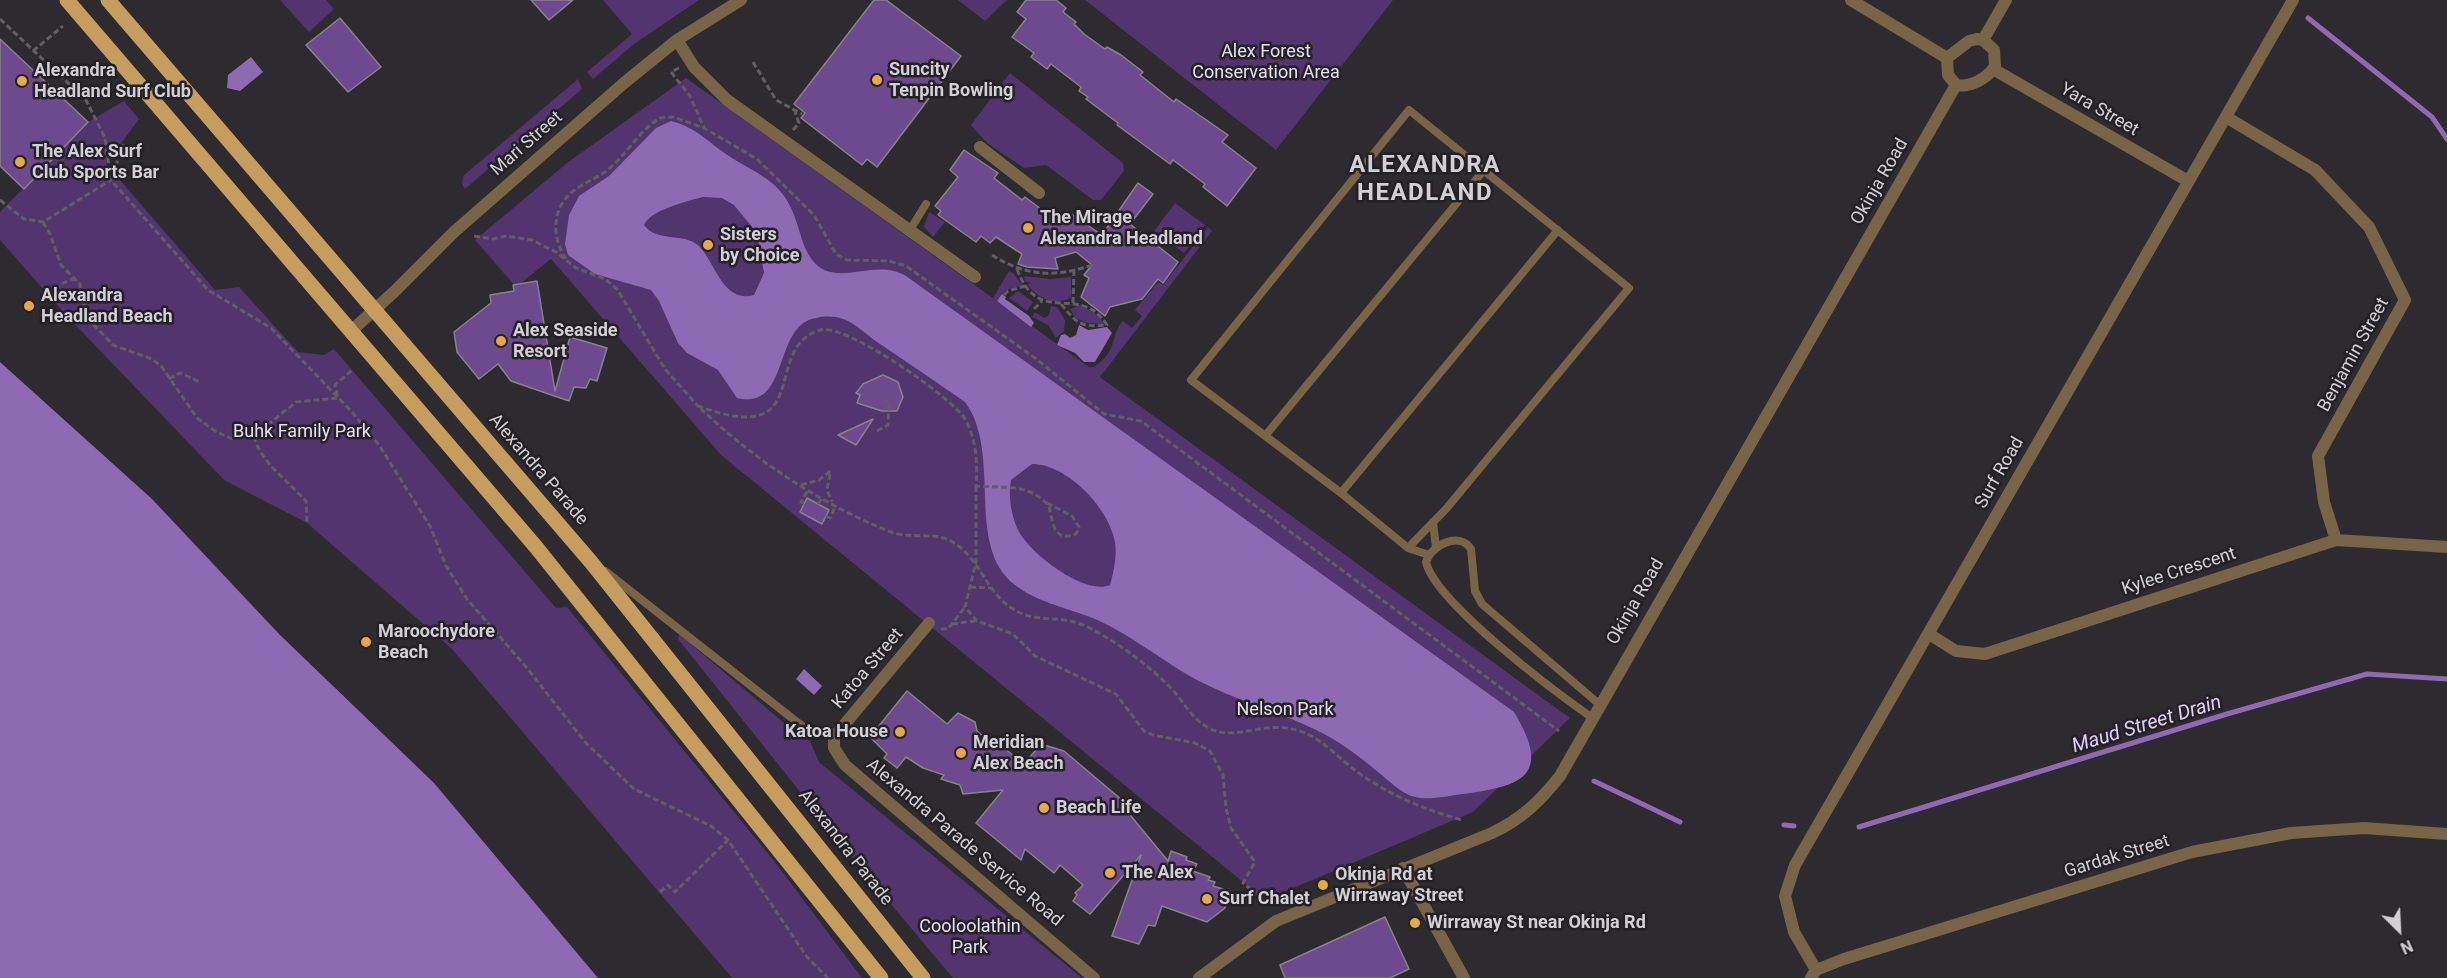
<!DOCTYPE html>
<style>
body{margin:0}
#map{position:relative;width:2447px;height:978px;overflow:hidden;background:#2d2a30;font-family:Roboto,sans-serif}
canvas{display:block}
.north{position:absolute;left:2369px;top:900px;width:60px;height:60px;-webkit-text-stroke:4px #232026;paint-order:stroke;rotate:156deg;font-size:16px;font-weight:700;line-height:24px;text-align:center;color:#d2d0d4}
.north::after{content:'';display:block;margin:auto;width:21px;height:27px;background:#d2d0d4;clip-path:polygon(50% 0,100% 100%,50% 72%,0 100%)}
</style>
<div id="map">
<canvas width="2447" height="978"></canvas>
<div class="north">N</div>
</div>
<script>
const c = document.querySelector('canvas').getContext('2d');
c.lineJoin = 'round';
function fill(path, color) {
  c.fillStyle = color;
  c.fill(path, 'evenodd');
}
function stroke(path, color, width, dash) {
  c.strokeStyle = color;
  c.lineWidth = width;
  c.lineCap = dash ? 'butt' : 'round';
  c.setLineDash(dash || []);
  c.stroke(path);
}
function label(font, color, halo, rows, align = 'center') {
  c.font = font + ' Roboto,sans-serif';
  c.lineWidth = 5;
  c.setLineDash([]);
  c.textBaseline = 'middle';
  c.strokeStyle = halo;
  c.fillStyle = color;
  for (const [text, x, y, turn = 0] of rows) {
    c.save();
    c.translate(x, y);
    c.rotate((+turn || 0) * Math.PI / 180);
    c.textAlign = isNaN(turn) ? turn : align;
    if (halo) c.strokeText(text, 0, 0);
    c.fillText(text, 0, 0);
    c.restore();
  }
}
const green = new Path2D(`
 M280 0H326L334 9 309 32Z
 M603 0H699L634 44 593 79 587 72 632 34Z
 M958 0H1007L985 21Z
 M1085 0H1393L1276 150Z
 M1010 73 1123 163 1124 171 1101 200H1093L1046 165 1024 168 987 143 971 125Z
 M686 78 1089 367H1094C1120 349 1109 336 1123 321L1132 328 1142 316 1135 310 1158 282 1163 285 1208 227 1212 231 1100 377 1570 718 1473 812 1265 900 721 455 551 259 516 287 475 240 567 163Z
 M578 79 582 89 465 189 462 184 463 176Z
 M124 101 139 119 106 164 215 290 239 287 298 352 324 355 334 349 556 608 567 607 594 640 778 866 862 978H732L452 649 307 523 224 480 66 315 0 240V212L88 122Z
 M1175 203 1205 225 1184 253 1154 231Z
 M929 212 945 222 933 237 924 227Z
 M1009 271 1013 273 1022 285 1006 290 997 301 993 298Z
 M1024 276 1050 279 1071 277V297C1057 307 1036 298 1027 284L1031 283 1025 281Z
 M1018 291 1033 302 1027 311 1009 298Z
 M1080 305 1098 315 1104 324 1088 323 1075 318 1070 309Z
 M1051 306 1057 307 1065 320 1064 331 1056 338 1048 325 1032 317 1035 312 1044 318 1049 315Z
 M679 634 796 733 810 741 819 762 1082 978H953L869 878 678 639Z`);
const water = new Path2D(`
 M251 57 263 72 240 91 227 88 228 75Z
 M671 121C696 127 709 143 729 156 753 172 778 179 791 208 800 226 802 253 818 266 842 285 877 258 906 276L1514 712C1552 775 1524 786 1463 794 1446 796 1424 802 1409 795 1396 789 1384 776 1373 768 1354 752 1334 738 1312 728 1274 710 1232 699 1195 679 1161 660 1126 631 1090 617 1064 607 1037 602 1015 585 964 546 1003 453 965 402 936 382 907 362 877 342 867 335 855 323 843 319 835 316 824 316 816 318 772 325 791 411 737 398L718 370 687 353 678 343 659 301 651 290 595 274 568 255 565 244 569 215 579 196 609 176 656 128ZM703 197 722 198 734 205 757 233 764 273 754 295C723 304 715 262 699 246 684 232 657 243 644 225 650 210 688 201 703 197ZM1032 464C1066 464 1107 506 1114 538 1118 551 1114 571 1110 585 1085 596 1029 553 1018 530 1011 515 1008 496 1011 480Z
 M1002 294 1006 297 1005 299 1029 316 1034 323 1031 327 997 301Z
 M1079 325 1088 330 1107 327 1112 333 1095 362H1084L1075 353 1057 345 1061 335 1065 334 1070 338 1076 335Z
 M0 362 152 499 280 635 434 783 598 978H0Z
 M804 669 822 686 814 695 796 679Z`);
const stream = new Path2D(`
 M2308 18 2432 117 2447 139
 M1594 781 1680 822
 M1784 825 1794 826
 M1859 827 2227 714 2367 674 2447 679`);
const building = new Path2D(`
 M531 0H573L549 20Z
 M874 0H886L961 56 877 167 867 159 862 165 801 118 805 113 794 104Z
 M1026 0H1056L1066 8 1063 12 1076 22 1074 24 1084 34 1105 49 1107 47 1121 55 1143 72 1140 75 1174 102 1176 99 1228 135 1222 142 1256 168 1227 206 1203 187 1205 184 1173 160 1170 164 1117 125 1118 123 1086 99 1088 97 1079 91 1081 87 1051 64 1047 69 1031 57 1034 53 1012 37 1026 19 1017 12Z
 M340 18 381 67 348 92 306 45Z
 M0 39 88 122 24 189 0 166Z
 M964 150 998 173 994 178 1022 200 1025 197 1049 215 1062 217 1067 211 1102 235 1138 183 1153 194 1130 224 1178 262 1163 283 1158 279 1142 299 1110 307 1105 316 1081 297 1089 278 1084 275 1092 265 1076 252 1055 258 1058 269 1027 267 1018 264 1022 254 996 237 990 243 981 236 976 242 938 215 941 211 935 206 958 177 950 170Z
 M537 281 555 391 570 337 607 348 597 381 590 379 586 388 574 387 569 401 511 381 498 364 479 379 457 352 454 332 491 303 490 295 514 291 513 285Z
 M883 375 898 382 903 397 897 411H882L857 403 860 395 856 393 863 384Z
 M873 419 856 445 838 435Z
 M807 498 829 510 822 524 800 512Z
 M907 691 947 724 958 713 975 722 977 731 988 740 999 738 1004 748 1024 764 1041 744 1064 751 1129 806 1126 810 1168 861 1171 851 1187 857 1186 860 1197 864 1193 871 1210 877 1208 880 1215 882 1213 886 1230 891 1225 908 1207 922 1162 906 1155 926 1148 925 1139 944 1112 936 1141 855 1090 914 1073 901 1077 895 1075 893 1083 885 1060 865 1054 873 1025 849 1021 860 976 823 1003 790 963 794 960 785 941 779 944 775 923 768 906 757 897 768 884 758 887 754 870 737Z
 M1385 917 1409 969 1390 978H1285L1280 965Z`);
const path = new Path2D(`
 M0 19 86 100 105 138 111 180 208 290 271 328 352 412 379 445 430 526 446 566 467 599 527 668 585 742 634 789 711 826 728 840 807 957 828 978
 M33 51 63 26
 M753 62 776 100 802 114
 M679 68 671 72 690 96 704 128
 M793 130 799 123 795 112
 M0 200 24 219 43 222 111 180 124 142
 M43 222 50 234 61 265 80 284 82 299 91 322 113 345 152 359 162 367 197 418 215 431 232 439 254 436 296 402 338 398 335 385 352 370
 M474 236 493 239 506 236 532 240 556 252 576 268 605 279 617 289 665 369 698 406
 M992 255C1025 276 1055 278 1092 265
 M566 259C552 238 551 210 572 192 584 182 599 178 611 167 628 152 640 130 660 118L673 117 704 128 757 159 814 215 836 254 847 260 889 261 906 266 1035 358 1104 414 1141 421 1559 731
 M1017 269C1039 329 1079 281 1107 325 1079 328 1076 322 1061 304
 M1004 295 1008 291 1025 286
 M50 297 61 284 75 278
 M1073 303 1074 270
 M1034 309 1042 301
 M169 379 180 373 200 382
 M877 431 888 425 889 407 885 399
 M254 436C260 462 289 482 306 501L307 523
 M830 474 827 490 832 502
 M801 485 819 480 832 470
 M976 486V562L965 607 977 621 1013 634 1035 656 1116 694 1144 731 1153 735 1195 743 1210 751 1223 775 1226 808 1231 828 1255 862 1243 883 1267 903
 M804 503 801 502 808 490
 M1047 503 1072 516 1079 527 1076 534C1053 543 1053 522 1049 506 1030 483 1003 488 976 486 978 465 976 437 965 419 952 397 844 322 820 330 759 349 818 450 698 406 753 459 820 504 891 532 909 539 931 532 949 540 980 556 985 592 1013 609 1031 621 1050 617 1070 621 1086 624 1100 634 1114 642 1134 655 1154 671 1171 688 1186 704 1193 723 1216 731 1242 739 1270 718 1305 733 1324 741 1340 759 1356 771 1389 795 1423 809 1462 820
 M818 504 822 498
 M826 516 830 518 836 505
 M970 587 991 588
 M952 624 975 621
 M941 629H948L965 607
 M660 892 668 885 675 892 728 840`);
const service = new Path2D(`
 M1409 110 1629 288 1446 509 1408 548 1341 493 1191 380Z
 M910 230 926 204
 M1265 436 1484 170
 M1341 493 1558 230
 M1433 522 1436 548
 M1408 548 1429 555
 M605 571 802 726 834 737
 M1591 717C1554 691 1435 602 1426 562 1431 545 1460 531 1471 549L1475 591 1482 604 1599 704`);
const minor = new Path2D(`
 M1851 0 1947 58
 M677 40 694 67 727 100 975 277
 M1993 69 2188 181
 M2226 117 2315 170 2369 227 2405 300 2318 456 2324 502 2336 540
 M980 147 1039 193
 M350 332 395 291 454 232 624 83 677 40 741 0
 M929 623 834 737V748L845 765 1094 978
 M1929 634 1956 651 1985 654 2336 540 2447 547
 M1816 970 1794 932 1785 896 1795 865 2293 0
 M1811 978 1816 970 1844 959 2192 852 2291 833 2364 828 2447 834`);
const tertiary = new Path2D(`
 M1977 39 1983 40 1994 50 1995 66C1988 78 1970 88 1956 85L1948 75 1947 58 1969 41Z
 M1983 40 2006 0
 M1403 868 1464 978
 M1199 978 1276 921 1492 833C1522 819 1540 801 1560 776L1956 85`);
const primary = new Path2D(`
 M67 0 536 547 881 978
 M108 0 591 562 923 978`);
const markers = [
 [877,80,6,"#e9ab38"],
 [22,81,6,"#e9ab38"],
 [20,162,6,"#e9ab38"],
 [1028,228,6,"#e9ab38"],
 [708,245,6,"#e9ab38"],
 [29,306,6,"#e9ab38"],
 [501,341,6,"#e9ab38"],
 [366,642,6,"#e9ab38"],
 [900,732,6,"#e9ab38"],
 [961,753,6,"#e9ab38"],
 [1044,808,6,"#e9ab38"],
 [1110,873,6,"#e9ab38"],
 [1323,885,6,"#e9ab38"],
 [1207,899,6,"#e9ab38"],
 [1415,923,6,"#e9ab38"]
];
const parkNames = [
 ["Alex Forest",1266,52],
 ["Conservation Area",1266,73],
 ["Buhk Family Park",302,432],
 ["Nelson Park",1285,710],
 ["Cooloolathin",970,927],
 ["Park",970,948]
];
const poiNames = [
 ["Suncity",889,70],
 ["Tenpin Bowling",889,91],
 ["Alexandra",34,71],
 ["Headland Surf Club",34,92],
 ["The Alex Surf",32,152],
 ["Club Sports Bar",32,173],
 ["The Mirage",1040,218],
 ["Alexandra Headland",1040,239],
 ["Sisters",720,235],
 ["by Choice",720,256],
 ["Alexandra",41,296],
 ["Headland Beach",41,317],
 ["Alex Seaside",513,331],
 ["Resort",513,352],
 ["Maroochydore",378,632],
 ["Beach",378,653],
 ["Katoa House",888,732,"right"],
 ["Meridian",973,743],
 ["Alex Beach",973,764],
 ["Beach Life",1056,808],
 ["The Alex",1122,873],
 ["Okinja Rd at",1335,875],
 ["Wirraway Street",1335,896],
 ["Surf Chalet",1219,899],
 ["Wirraway St near Okinja Rd",1427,923]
];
const streetNames = [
 ["Yara Street",2099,110,30],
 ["Mari Street",527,144,-41],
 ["Okinja Road",1880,182,-60],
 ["Benjamin Street",2354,355,-61],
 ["Alexandra Parade",538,470,49],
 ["Surf Road",2000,473,-60],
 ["Kylee Crescent",2179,572,-18],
 ["Okinja Road",1636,602,-60],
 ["Katoa Street",868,669,-50],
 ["Alexandra Parade Service Road",964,843,40],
 ["Alexandra Parade",845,848,52],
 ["Gardak Street",2117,857,-17]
];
const waterNames = [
 ["Maud Street Drain",2147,725,-17]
];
const districtNames = [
 ["ALEXANDRA",1425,166],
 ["HEADLAND",1425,194]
];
fill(green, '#52346f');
fill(water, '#8e6ab2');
stroke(stream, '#8e6ab2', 5);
fill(building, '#6d4a8e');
stroke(building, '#86838b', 1.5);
stroke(path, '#615e64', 3, [6, 3]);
stroke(service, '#786547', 8);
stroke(minor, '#786547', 12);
stroke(tertiary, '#786547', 12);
stroke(primary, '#c69d5d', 15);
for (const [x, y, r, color] of markers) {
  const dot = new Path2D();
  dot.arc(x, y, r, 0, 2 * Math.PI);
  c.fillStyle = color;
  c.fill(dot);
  stroke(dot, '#232026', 2);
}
label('18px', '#e9e0f4', '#232026', parkNames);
label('bold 18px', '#d2d0d4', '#232026', poiNames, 'left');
label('18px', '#d2d0d4', '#232026', streetNames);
label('italic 20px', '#e0cef5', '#232026', waterNames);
c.letterSpacing = '1.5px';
label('bold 24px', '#d2d0d4', '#232026', districtNames);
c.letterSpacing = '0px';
</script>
